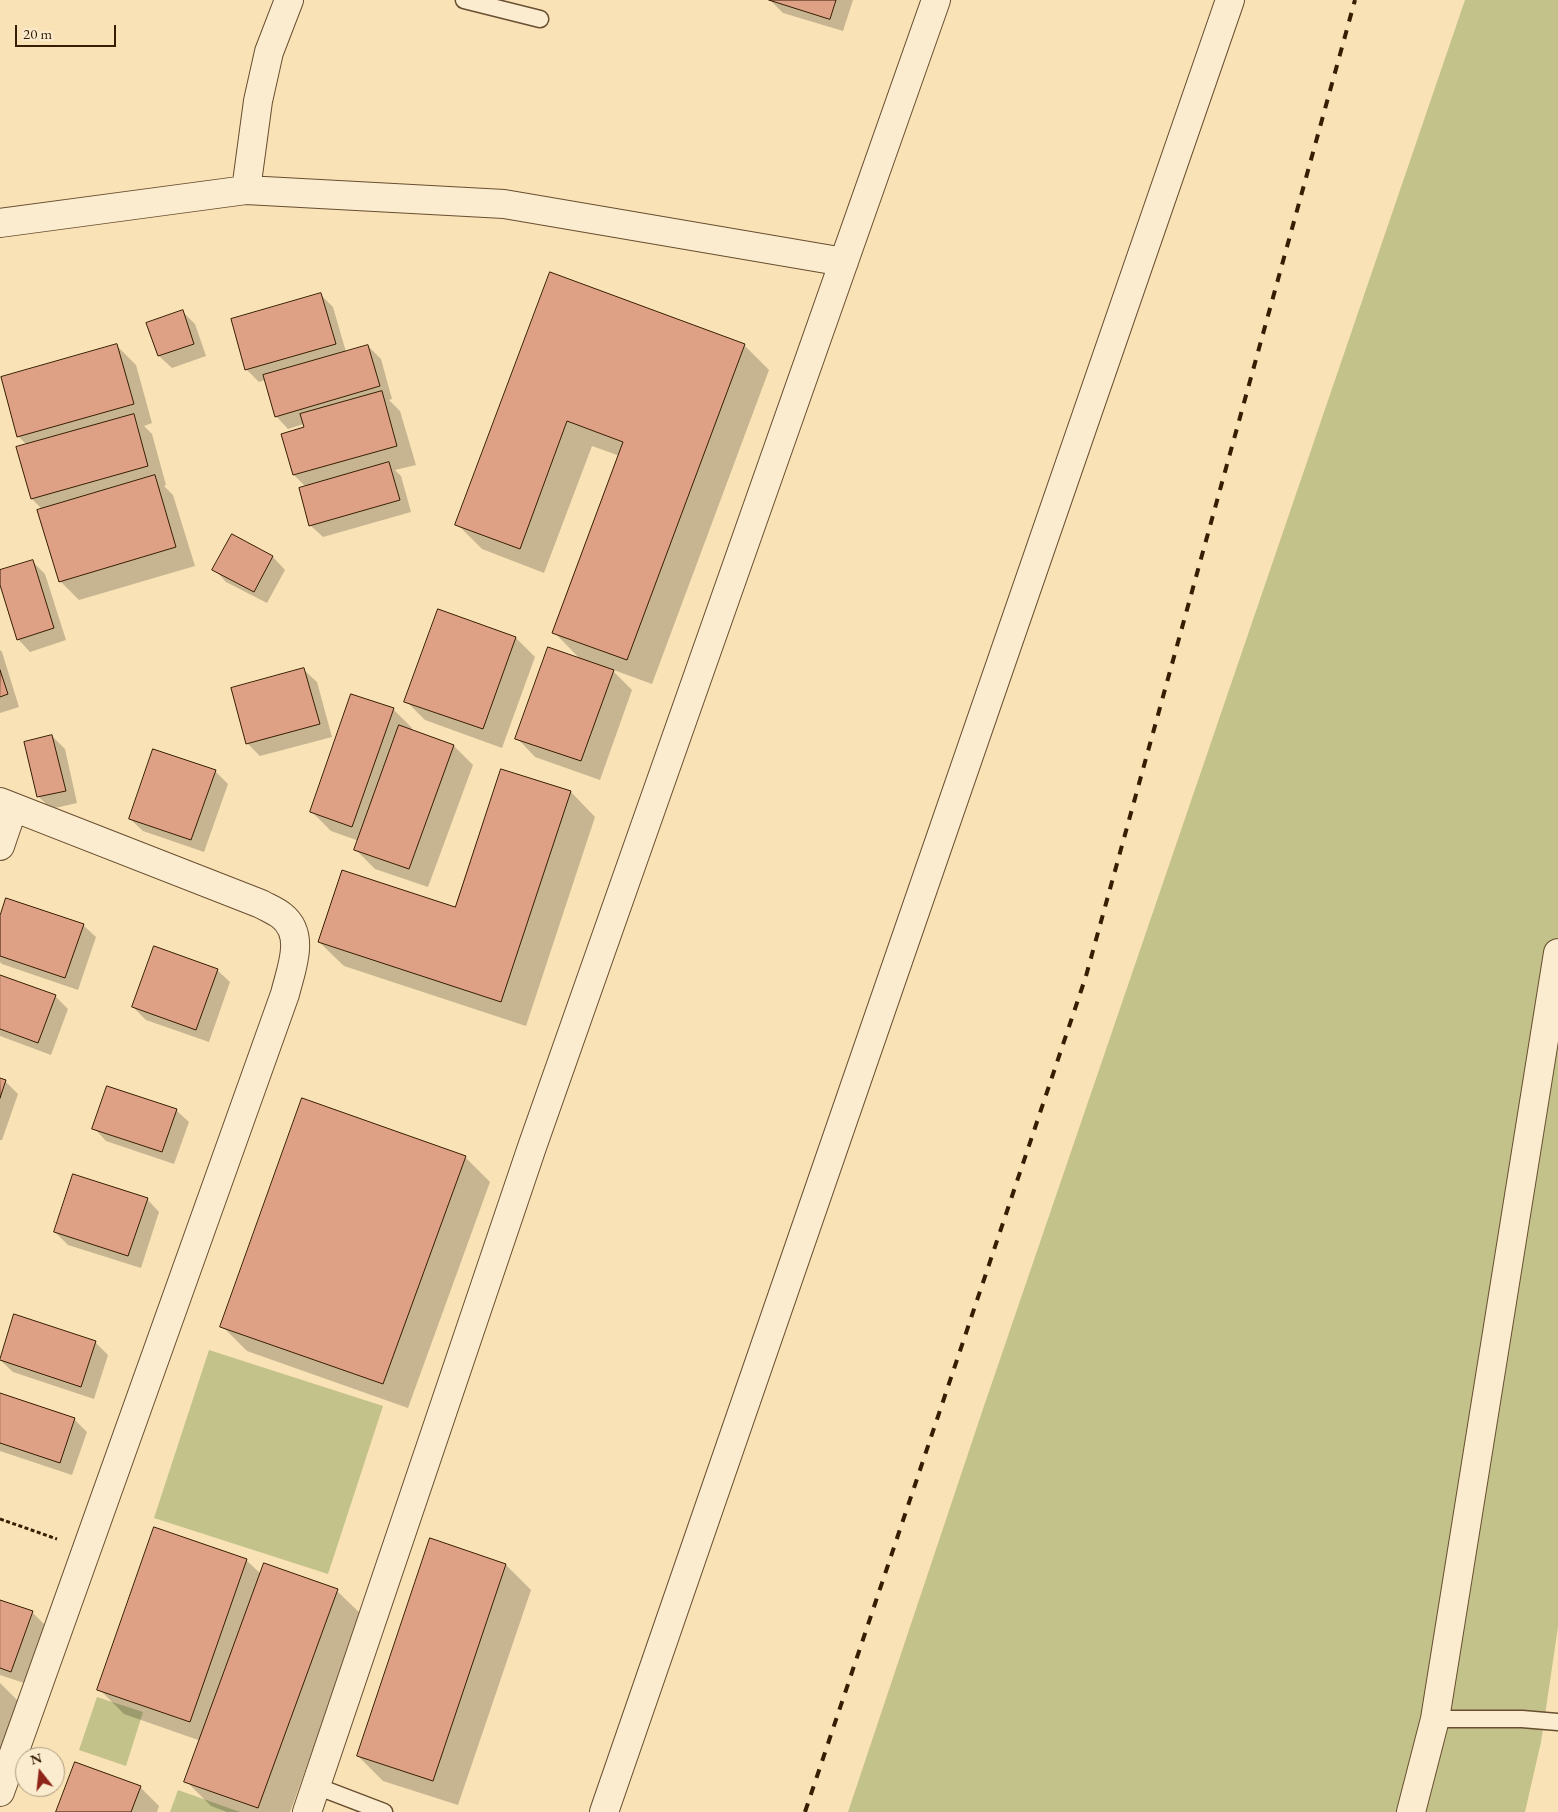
<!DOCTYPE html>
<style>
body{margin:0}
#map{position:relative;width:1558px;height:1812px;overflow:hidden;background:#f9e2b6;font-family:"EB Garamond",serif}
canvas{display:block}
.north{position:absolute;left:15px;top:1747px;width:50px;height:50px;box-sizing:border-box;background:#fbecd0;border:1px solid #ad997e;border-radius:50%;rotate:344deg;font-size:14px;font-weight:700;line-height:20px;text-align:center;color:#371d02}
.north::after{content:'';display:block;margin:auto;width:18px;height:22px;background:#8f2418;clip-path:polygon(50% 0,100% 100%,50% 72%,0 100%)}
.scale{position:absolute;left:15px;top:25px;width:101px;height:22px;box-sizing:border-box;border:2px solid #371d02;border-top:0;padding-left:6px;font-size:15px;line-height:18px;white-space:nowrap;color:#371d02;-webkit-text-stroke:4px #fbecd0;paint-order:stroke}
</style>
<div id="map">
<canvas width="1558" height="1812"></canvas>
<div class="north">N</div>
<div class="scale">20 m</div>
</div>
<script>
const c = document.querySelector('canvas').getContext('2d');
c.lineJoin = 'round';
function fill(path, color) {
  c.fillStyle = color;
  c.fill(path, 'evenodd');
}
function stroke(path, color, width, dash) {
  c.strokeStyle = color;
  c.lineWidth = width;
  c.lineCap = dash ? 'butt' : 'round';
  c.setLineDash(dash || []);
  c.stroke(path);
}
const green = new Path2D(`
 M1465 0H1558V1627L1541 1742 1525 1812H848L984 1406Z
 M209 1350 383 1406 328 1574 154 1518Z
 M97 1697 143 1712 126 1766 79 1750Z
 M178 1790 240 1812H170Z`);
const shadow = new Path2D(`
 M770 0H853L843 31 783 13Z
 M551 274 744 345 769 370 652 684 611 669 632 690 600 780 535 757 517 738 581 660 554 632 620 456 592 446 544 573 482 549 457 524Z
 M321 295 333 307 346 352 368 346 381 359 392 399 389 400 400 411 416 465 395 470 401 476 411 512 323 537 310 525 306 487 294 475 305 428 304 424 288 429 276 416 265 380 259 382 246 369Z
 M183 312 195 324 206 356 172 368 159 356 148 324Z
 M117 346 136 365 152 423 144 426 152 434 166 485 164 486 173 495 195 566 79 600 60 581 43 510 32 499 18 448 27 445 18 436Z
 M232 536 273 557 285 570 267 603 226 582 214 569Z
 M32 561 45 574 66 640 30 652 18 639 0 581V571Z
 M439 611 516 638 535 657 502 748 425 720 406 701Z
 M0 650 2 652 19 707 0 713Z
 M304 670 317 682 332 737 260 756 247 743Z
 M393 709 412 728 411 731 454 746 473 765 428 887 375 869 356 850 359 841 331 831 312 812Z
 M52 736 65 749 77 803 51 809 38 796Z
 M215 771 228 784 204 852 143 831 130 819Z
 M571 792 595 817 526 1026 344 966 319 942 456 909Z
 M0 920 83 925 96 937 78 990 2 964 0 962Z
 M217 970 230 982 209 1042 146 1020 133 1007Z
 M0 976 55 996 68 1009 51 1055 0 1036Z
 M0 1079 5 1081 18 1094 2 1140H0Z
 M176 1110 189 1122 174 1164 106 1141 94 1128Z
 M465 1157 490 1182 408 1408 247 1351 222 1326Z
 M147 1199 159 1212 141 1268 68 1245 55 1232Z
 M95 1342 108 1355 94 1399 13 1372 0 1360Z
 M0 1394 74 1419 87 1432 72 1475 0 1451Z
 M246 1560 261 1574 337 1591 362 1615 290 1812H227L211 1806 186 1781 201 1741 124 1714 99 1689Z
 M506 1565 531 1590 458 1805 383 1781 358 1756Z
 M0 1601 32 1612 45 1625 24 1683 0 1675Z
 M0 1683 19 1702 0 1756Z
 M140 1787 159 1806 157 1812H58Z`);
const building = new Path2D(`
 M769 0H836L830 19Z
 M550 272 745 344 627 660 552 633 623 442 567 421 520 549 455 525Z
 M321 293 336 344 245 370 231 319Z
 M183 310 194 344 158 356 146 323Z
 M117 344 134 404 17 437 1 377Z
 M368 345 380 386 275 417 263 375Z
 M382 391 397 446 293 475 281 434 304 427 300 414Z
 M134 414 148 466 31 499 16 447Z
 M389 462 400 500 309 526 299 488Z
 M155 475 176 547 59 582 37 510Z
 M232 534 273 556 254 592 212 570Z
 M33 560 54 628 17 640 0 585V570Z
 M438 609 516 637 483 729 404 702Z
 M548 647 614 670 581 761 515 739Z
 M304 668 320 724 246 744 231 688Z
 M0 670 8 694 0 697Z
 M351 694 394 708 352 827 310 812Z
 M399 725 454 745 409 869 354 850Z
 M52 735 66 791 37 797 24 742Z
 M153 749 216 770 191 840 129 819Z
 M501 769 571 791 501 1002 318 942 342 870 455 907Z
 M6 898 84 924 65 978 0 956V916Z
 M154 946 218 969 196 1030 132 1007Z
 M0 975 56 995 38 1043 0 1029Z
 M0 1078 6 1080 0 1098Z
 M107 1086 177 1109 162 1152 92 1129Z
 M302 1098 466 1156 383 1384 220 1327Z
 M73 1174 148 1198 128 1256 54 1232Z
 M14 1314 96 1341 81 1387 0 1360Z
 M0 1393 75 1418 60 1463 0 1443Z
 M154 1527 247 1559 190 1722 97 1690Z
 M430 1538 506 1564 433 1781 357 1756Z
 M264 1563 338 1589 258 1808 184 1782Z
 M0 1600 33 1611 11 1672 0 1668Z
 M75 1762 141 1786 131 1812H56Z`);
const path = new Path2D(`
 M0 1519 57 1539`);
const service = new Path2D(`
 M464 0 540 19
 M1435 1719H1522L1558 1722
 M316 1786 384 1812`);
const minor = new Path2D(`
 M246 190 258 101 269 52 289 0
 M0 223 246 190 504 204 844 262
 M0 802 261 904C268 908 276 911 282 916 306 935 291 969 285 994L0 1792
 M0 846 13 808
 M307 1812 532 1147 936 0
 M604 1812 1230 0
 M1411 1812 1435 1719 1558 953`);
const rail = new Path2D(`
 M805 1812 1086 976 1355 0`);
fill(green, '#c3c28a');
fill(shadow, '#0003');
fill(building, '#dfa186');
stroke(building, '#371d02', 1);
stroke(service, '#684e2f', 19);
stroke(minor, '#684e2f', 30);
stroke(path, '#371d02', 3, [4, 2.5]);
stroke(service, '#fbecd0', 16);
stroke(minor, '#fbecd0', 28);
stroke(rail, '#371d02', 4, [9, 9]);
</script>
